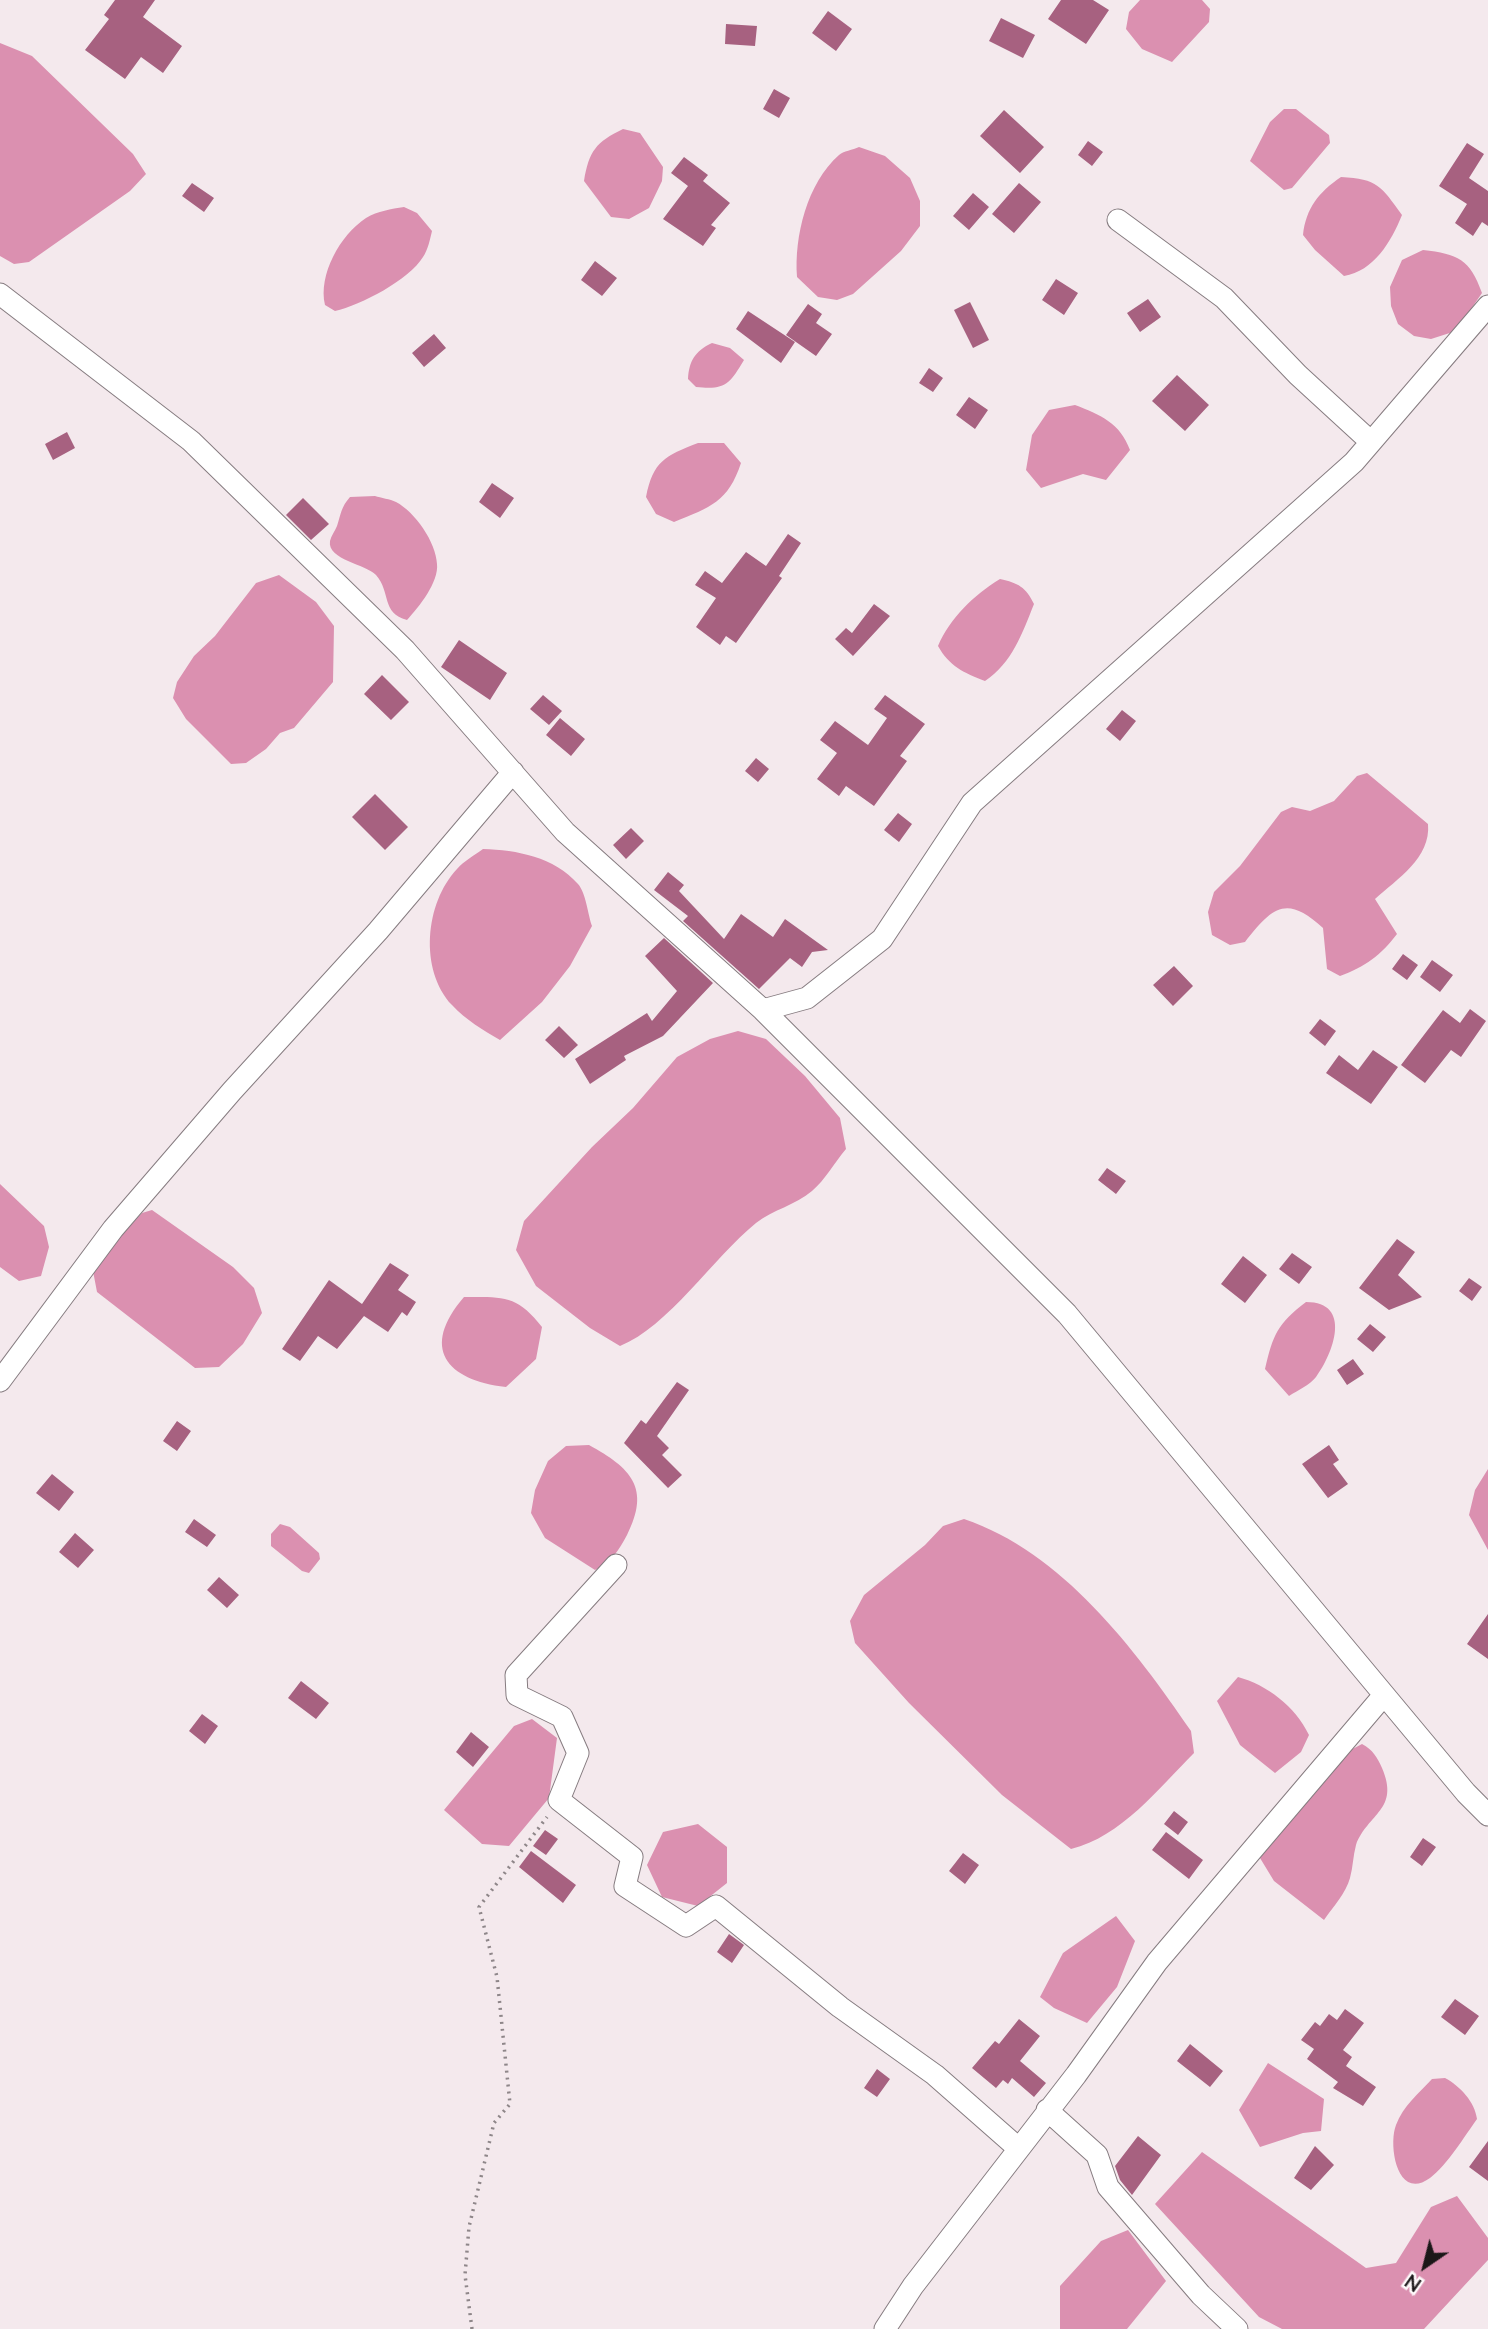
<!DOCTYPE html>
<style>
body{margin:0}
#map{position:relative;width:1488px;height:2329px;overflow:hidden;background:#f4e9ed;font-family:Lato,sans-serif}
canvas{display:block}
.north{position:absolute;left:1390px;top:2231px;width:70px;height:70px;-webkit-text-stroke:5px #fef8fa;paint-order:stroke;rotate:215deg;font-size:19px;font-weight:700;line-height:28px;text-align:center;color:#1b1718}
.north::after{content:'';display:block;margin:auto;width:24px;height:32px;background:#1b1718;clip-path:polygon(50% 0,100% 100%,50% 72%,0 100%)}
</style>
<div id="map">
<canvas width="1488" height="2329"></canvas>
<div class="north">N</div>
</div>
<script>
const c = document.querySelector('canvas').getContext('2d');
c.lineJoin = 'round';
function fill(path, color) {
  c.fillStyle = color;
  c.fill(path, 'evenodd');
}
function stroke(path, color, width, dash) {
  c.strokeStyle = color;
  c.lineWidth = width;
  c.lineCap = dash ? 'butt' : 'round';
  c.setLineDash(dash || []);
  c.stroke(path);
}
const water = new Path2D(`
 M1140 0H1202L1210 9 1209 22 1172 62 1142 49 1126 29 1129 12Z
 M0 43 32 56 133 154 146 174 130 191 29 262 14 264 0 256Z
 M1284 109H1296L1329 135 1330 143 1292 188 1284 190 1250 161 1270 122Z
 M623 129 640 133 663 167 662 181 649 208 629 219 611 217 584 181C589 151 596 142 623 129Z
 M859 147 885 156 910 178 920 201V226L901 251 853 294 837 300 818 297 797 277C794 237 807 183 839 155 843 151 853 150 859 147Z
 M1341 177C1378 179 1381 186 1402 215 1391 242 1374 271 1344 276L1315 250 1303 235C1306 208 1319 192 1341 177Z
 M404 207 417 213 432 231C430 239 428 250 423 257 409 280 361 305 335 311L325 305C318 275 340 235 366 218 378 211 391 209 404 207Z
 M1423 250C1458 254 1470 259 1482 293L1456 331 1431 339 1414 336 1398 324 1391 306 1390 287 1402 260Z
 M712 343 730 348 744 360C729 385 725 390 696 387L688 379C689 361 695 351 712 343Z
 M1075 405C1101 415 1120 423 1130 450L1106 480 1083 474 1041 488 1026 470 1032 435 1049 410Z
 M698 443H724L741 463C728 502 711 507 674 522L656 514 646 497C653 461 665 456 698 443Z
 M375 496C381 498 390 499 396 502 415 512 436 542 437 564 439 582 419 607 407 620 381 613 391 592 376 575 366 564 327 560 330 541 331 536 335 531 337 526 341 514 341 507 350 497Z
 M279 575 316 602 334 626 333 682 294 728 280 733 266 749 246 763 231 764 186 719 173 698 177 682 194 656 215 636 256 583Z
 M1000 579C1018 583 1026 587 1034 604 1022 634 1012 663 985 681 964 673 949 666 938 646 950 618 974 595 1000 579Z
 M1367 773 1428 824C1431 858 1397 879 1375 899L1397 934C1381 955 1365 967 1340 976L1327 969 1323 928C1287 895 1273 906 1245 942L1230 945 1212 935 1208 912 1214 892 1240 866 1281 812 1292 807 1310 811 1334 801 1357 776Z
 M483 849C517 850 554 857 578 884 586 893 588 915 592 926L570 966 542 1002 500 1040C483 1030 466 1020 452 1005 419 970 425 903 457 869 464 861 475 855 483 849Z
 M738 1031 766 1039 805 1076 840 1118 846 1149C835 1162 825 1180 812 1191 796 1205 772 1210 756 1223 713 1258 668 1327 620 1346L590 1328 536 1286 516 1250 524 1221 592 1147 633 1108 677 1057 710 1039Z
 M0 1184 44 1226 49 1247 41 1276 19 1281 0 1267Z
 M152 1210 233 1267 254 1288 262 1313 243 1344 219 1367 195 1368 97 1292 93 1271 97 1261 142 1213Z
 M464 1297C504 1297 517 1295 542 1327L536 1359 506 1387C446 1380 420 1348 464 1297Z
 M1306 1302C1353 1302 1333 1354 1316 1377 1310 1385 1298 1390 1289 1396L1265 1369C1273 1335 1277 1324 1306 1302Z
 M589 1445C631 1468 651 1488 627 1535 619 1550 611 1563 595 1570L545 1538 531 1513 535 1490 548 1461 566 1446Z
 M1488 1469V1550L1469 1515 1475 1490Z
 M964 1519C1062 1552 1135 1649 1191 1731L1194 1753C1159 1788 1121 1837 1071 1849L1002 1795 909 1703 855 1643 850 1621 864 1595 925 1545 943 1526Z
 M280 1524 290 1527 319 1553 320 1559 309 1573 302 1571 271 1546V1534Z
 M1238 1677C1267 1685 1295 1706 1309 1735L1301 1752 1275 1773 1240 1745 1217 1701Z
 M532 1719 557 1738 549 1798 509 1846 482 1844 444 1810 514 1726Z
 M1362 1744C1373 1750 1377 1757 1382 1768 1400 1810 1368 1813 1356 1845 1353 1856 1353 1867 1350 1878 1346 1893 1333 1907 1324 1920L1274 1881 1260 1858 1345 1753Z
 M698 1824 727 1847V1883L698 1906 662 1897 647 1865 663 1832Z
 M1116 1916 1135 1941 1117 1987 1087 2023 1054 2008 1040 1997 1063 1953Z
 M1268 2063 1324 2099 1321 2131 1303 2133 1260 2147 1239 2110Z
 M1445 2078C1460 2086 1475 2102 1477 2119 1464 2137 1448 2164 1430 2178 1397 2202 1388 2145 1396 2125 1403 2106 1419 2093 1432 2079Z
 M1202 2152 1366 2268 1396 2263 1431 2207 1457 2196 1488 2238V2260L1424 2329H1282L1259 2317 1155 2204Z
 M1128 2230 1166 2281 1127 2329H1060V2286L1101 2241Z`);
const building = new Path2D(`
 M115 0H155L143 17 182 46 163 73 141 57 125 79 85 50 109 19 104 15Z
 M1061 0H1093L1109 10 1086 44 1048 19Z
 M828 11 852 29 836 51 812 33Z
 M1001 18 1035 35 1023 58 989 41Z
 M726 24 757 26 755 46 725 44Z
 M774 89 790 98 779 118 763 109Z
 M1004 110 1044 147 1020 173 980 136Z
 M1088 141 1103 152 1092 166 1078 155Z
 M1467 143 1484 154 1469 178 1488 191V226L1482 222 1473 236 1455 223 1467 204 1439 186Z
 M684 157 708 175 703 181 730 203 711 225 716 228 703 246 663 219 688 186 671 173Z
 M192 183 214 198 204 212 182 196Z
 M1019 183 1041 202 1014 233 992 214Z
 M973 193 989 207 969 230 953 216Z
 M595 261 617 278 602 296 581 280Z
 M1056 279 1078 293 1064 315 1042 300Z
 M1148 299 1161 317 1140 332 1127 313Z
 M970 302 989 340 973 348 954 310Z
 M808 304 822 314 816 323 832 334 816 356 786 335Z
 M748 311 795 342 781 363 736 329Z
 M434 334 446 348 424 367 412 353Z
 M929 368 943 378 933 392 919 383Z
 M1177 375 1209 405 1185 431 1152 401Z
 M969 397 988 410 975 429 956 415Z
 M67 432 75 448 53 460 45 444Z
 M492 483 514 498 500 518 479 502Z
 M303 498 329 524 311 540 286 515Z
 M788 534 801 543 779 576 782 578 736 643 726 636 720 645 696 627 716 598 695 585 705 571 722 583 746 552 766 566Z
 M874 604 890 616 853 656 835 639 846 628 852 633Z
 M459 640 507 673 490 700 441 667Z
 M382 675 409 702 391 720 364 694Z
 M543 695 562 711 549 725 530 709Z
 M885 695 925 724 900 756 907 761 874 806 846 786 839 796 817 779 837 753 820 740 835 721 868 745 887 718 874 709Z
 M1122 710 1136 721 1120 741 1106 729Z
 M560 718 585 739 571 756 546 735Z
 M756 758 769 769 758 782 745 771Z
 M375 794 408 827 385 850 352 817Z
 M898 813 912 824 899 842 884 830Z
 M631 828 644 841 626 859 613 845Z
 M668 872 684 885 679 891 724 939 741 914 773 937 785 919 828 950 812 952 802 967 790 958 759 989 683 921 688 916 654 890Z
 M664 938 713 983 663 1036 624 1056 626 1060 590 1084 575 1059 647 1013 652 1021 677 991 645 956Z
 M1403 954 1418 965 1407 980 1392 969Z
 M1432 960 1453 975 1440 992 1420 977Z
 M1174 966 1193 986 1173 1006 1153 985Z
 M1470 1009 1486 1021 1461 1057 1451 1050 1425 1083 1401 1065 1443 1010 1460 1023Z
 M1320 1019 1336 1031 1325 1046 1309 1033Z
 M559 1026 578 1045 564 1058 545 1040Z
 M1373 1050 1398 1067 1371 1104 1326 1073 1339 1055 1358 1070Z
 M1107 1168 1126 1181 1116 1194 1098 1180Z
 M1397 1239 1415 1252 1398 1275 1422 1297 1389 1310 1359 1288Z
 M1292 1253 1312 1267 1299 1284 1279 1269Z
 M1243 1256 1267 1275 1245 1303 1221 1284Z
 M390 1263 409 1275 398 1290 416 1302 407 1316 402 1312 388 1332 364 1316 337 1349 318 1336 300 1361 282 1349 329 1280 362 1304Z
 M1469 1278 1482 1287 1472 1301 1459 1291Z
 M1370 1324 1386 1337 1373 1352 1357 1339Z
 M1353 1359 1364 1374 1347 1385 1337 1370Z
 M677 1382 689 1390 657 1436 669 1448 662 1455 682 1475 668 1488 624 1443 641 1420 646 1424Z
 M177 1421 191 1431 177 1451 163 1441Z
 M1329 1445 1339 1460 1333 1464 1348 1484 1328 1498 1302 1464Z
 M52 1474 74 1492 59 1511 36 1493Z
 M194 1519 216 1535 207 1547 185 1532Z
 M75 1533 94 1550 78 1568 59 1552Z
 M219 1577 239 1595 227 1608 207 1590Z
 M1488 1614V1659L1467 1644Z
 M301 1681 329 1703 316 1719 288 1698Z
 M202 1714 218 1726 205 1744 189 1731Z
 M471 1732 489 1747 473 1767 456 1752Z
 M1174 1811 1188 1822 1178 1835 1164 1824Z
 M545 1830 558 1839 546 1855 533 1846Z
 M1166 1832 1203 1860 1189 1879 1152 1850Z
 M1423 1838 1436 1847 1422 1866 1410 1857Z
 M531 1851 576 1885 563 1903 519 1867Z
 M963 1853 979 1865 965 1884 949 1871Z
 M729 1934 744 1945 732 1963 717 1952Z
 M1455 1999 1479 2016 1465 2035 1441 2017Z
 M1345 2009 1364 2023 1343 2050 1352 2057 1346 2066 1376 2087 1363 2106 1333 2088 1338 2082 1307 2059 1314 2049 1301 2040 1315 2022 1320 2026 1329 2014 1337 2020Z
 M1019 2019 1040 2036 1020 2061 1046 2083 1034 2097 1012 2078 1008 2084 1003 2080 996 2088 972 2068 995 2041 999 2044Z
 M1190 2044 1223 2071 1210 2087 1177 2061Z
 M877 2069 890 2079 877 2097 864 2088Z
 M1138 2136 1161 2155 1132 2195 1120 2180 1115 2166Z
 M1488 2141V2181L1469 2167Z
 M1315 2146 1334 2165 1311 2190 1294 2178Z`);
const path = new Path2D(`
 M472 2329 465 2275 469 2227 494 2123 510 2104 497 1977 479 1907 547 1817`);
const minor = new Path2D(`
 M1118 220 1224 298 1298 375 1371 442
 M0 294 191 441 405 650 565 832 763 1010 1067 1314 1466 1793 1488 1815
 M763 1010 807 998 882 939 972 803 1354 462 1488 306
 M0 1381 113 1229 232 1091 378 931 513 772
 M616 1565 516 1675 517 1695 562 1717 578 1753 559 1800 632 1857 625 1886 686 1926 716 1906 840 2007 935 2075 1018 2148
 M1047 2110 1097 2155 1108 2187 1201 2295 1237 2329
 M885 2329 913 2286 1076 2075 1157 1962 1384 1695`);
fill(water, '#db90b0');
fill(building, '#a76180');
stroke(minor, '#867c80', 23);
stroke(path, '#8e8689', 3.5, [2, 5]);
stroke(minor, '#fff', 21);
</script>
